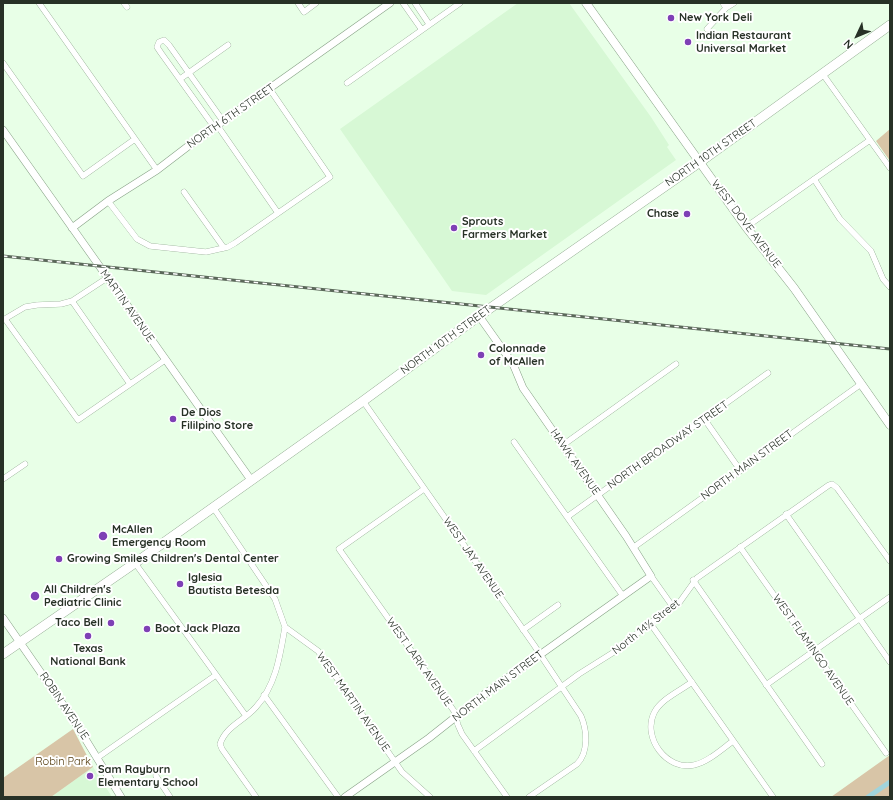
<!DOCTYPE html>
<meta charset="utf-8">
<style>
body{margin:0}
#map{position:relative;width:893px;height:800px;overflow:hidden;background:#e8ffe7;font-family:Quicksand,sans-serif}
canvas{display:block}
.frame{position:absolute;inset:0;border:4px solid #273126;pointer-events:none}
.north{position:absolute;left:837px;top:16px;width:40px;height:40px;-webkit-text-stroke:3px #fff;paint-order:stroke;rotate:226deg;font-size:11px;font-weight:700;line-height:16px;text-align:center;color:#273126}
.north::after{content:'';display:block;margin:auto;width:14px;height:18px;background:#273126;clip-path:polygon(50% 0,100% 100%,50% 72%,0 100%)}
</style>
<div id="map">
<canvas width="893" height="800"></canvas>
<div class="frame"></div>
<div class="north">N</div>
</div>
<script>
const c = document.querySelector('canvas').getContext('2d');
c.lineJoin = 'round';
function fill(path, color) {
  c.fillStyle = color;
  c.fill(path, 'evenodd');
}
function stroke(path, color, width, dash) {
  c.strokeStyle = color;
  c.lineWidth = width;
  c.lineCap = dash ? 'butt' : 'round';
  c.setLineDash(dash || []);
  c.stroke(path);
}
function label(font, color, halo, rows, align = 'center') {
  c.font = font + ' Quicksand,sans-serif';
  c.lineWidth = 4;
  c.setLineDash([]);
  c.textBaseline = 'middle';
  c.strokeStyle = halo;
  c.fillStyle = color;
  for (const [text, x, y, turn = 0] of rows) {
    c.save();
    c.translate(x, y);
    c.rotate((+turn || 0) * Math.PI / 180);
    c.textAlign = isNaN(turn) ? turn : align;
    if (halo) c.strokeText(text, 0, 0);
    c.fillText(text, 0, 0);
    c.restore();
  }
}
const built = new Path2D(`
 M518 3H569L651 117 669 145 667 147 676 160 486 295 452 291 340 129Z
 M93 767 112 797H51Z`);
const green = new Path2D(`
 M890 129V161L876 141Z
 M73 729 93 767 51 797H3V778Z
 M890 755V797H831Z`);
const canal = new Path2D(`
 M868 797 890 782`);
const minor = new Path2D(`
 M39 3 157 170
 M124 3 127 7
 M298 3 304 12 316 3
 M403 3 422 30
 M415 3 429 24
 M723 3 726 8
 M707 29 726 8 734 3
 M3 63 83 176 135 139
 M822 73 890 168
 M180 79 228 45
 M347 83 460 3
 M217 125 278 213
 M214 127 161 53 157 47 159 42 164 40 169 45 223 121
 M814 179 840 219 871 251 883 279 890 287
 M184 192 224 248
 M108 201 137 239 150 246 206 252 228 247 235 243 330 177 269 88
 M746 227 870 140
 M72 301 130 384
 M5 319 78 420 165 360
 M3 320 25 307 37 305 61 304 72 301 107 278
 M363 401 534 645 581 716C587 730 589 752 577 764L529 797
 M705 420 740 470
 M514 442 623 596
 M563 445 676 364
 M3 479 25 464
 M424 489 339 549 454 711 458 725 462 734 507 797
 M213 507 275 599 285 627 318 651 402 772 430 797
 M786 514 890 662
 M567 517 768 373
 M634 547 861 384
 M740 547 886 753
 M135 563 246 716
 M651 576 673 607
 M693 580 822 764
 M650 623 773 797
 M523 630 558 605
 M692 682C680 691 661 699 654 713 642 738 667 771 694 765 708 762 722 749 733 741
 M766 685 890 597
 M264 695 338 797
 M474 751 579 674 614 652 650 623 679 603 697 578 829 485 832 484 837 488 890 561
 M97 758 216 675
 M156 776 170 797
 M256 797 222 749 220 744C226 726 244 721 256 707 276 685 280 656 285 627`);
const tertiary = new Path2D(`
 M3 130 251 480
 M72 228 108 201 157 170 191 144 390 3
 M3 618 73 719 121 797
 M345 797 429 738 486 693 651 576 626 536 523 388 513 364 479 316`);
const secondary = new Path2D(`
 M586 3 746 227 794 288 890 425`);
const primary = new Path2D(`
 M3 654 135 563 363 401 479 316 700 162 890 25`);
const rail = new Path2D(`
 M3 256 890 349`);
const markers = [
 [671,18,4,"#7e40b5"],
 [688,42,4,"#7e40b5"],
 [687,214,4,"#7e40b5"],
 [454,228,4,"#7e40b5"],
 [481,355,4,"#7e40b5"],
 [173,419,4,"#7e40b5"],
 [103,536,5,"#7e40b5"],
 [59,559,4,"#7e40b5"],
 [180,584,4,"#7e40b5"],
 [35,596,5,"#7e40b5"],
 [111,623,4,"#7e40b5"],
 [147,629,4,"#7e40b5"],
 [88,636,4,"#7e40b5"],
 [90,776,4,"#7e40b5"]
];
const poiNames = [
 ["New York Deli",679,18],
 ["Indian Restaurant",696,36],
 ["Universal Market",696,49],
 ["Chase",679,214,"right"],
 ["Sprouts",462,222],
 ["Farmers Market",462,235],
 ["Colonnade",489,349],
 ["of McAllen",489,362],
 ["De Dios",181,413],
 ["Fililpino Store",181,426],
 ["McAllen",112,530],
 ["Emergency Room",112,543],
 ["Growing Smiles Children's Dental Center",67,559],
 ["Iglesia",188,578],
 ["Bautista Betesda",188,591],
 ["All Children's",44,590],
 ["Pediatric Clinic",44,603],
 ["Taco Bell",103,623,"right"],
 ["Boot Jack Plaza",155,629],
 ["Texas",88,649,"center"],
 ["National Bank",88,662,"center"],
 ["Sam Rayburn",98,770],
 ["Elementary School",98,783]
];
const streetNames = [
 ["NORTH 6TH STREET",231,116,-35],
 ["NORTH 10TH STREET",711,153,-35],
 ["WEST DOVE AVENUE",746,224,53],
 ["MARTIN AVENUE",127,306,55],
 ["NORTH 10TH STREET",446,340,-36],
 ["NORTH BROADWAY STREET",668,445,-35],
 ["HAWK AVENUE",575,462,55],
 ["NORTH MAIN STREET",747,465,-36],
 ["WEST JAY AVENUE",473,558,55],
 ["North 14½ Street",646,627,-38],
 ["WEST FLAMINGO AVENUE",813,650,55],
 ["WEST LARK AVENUE",419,662,55],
 ["NORTH MAIN STREET",498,686,-37],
 ["WEST MARTIN AVENUE",353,702,55],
 ["ROBIN AVENUE",64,706,56]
];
const parkNames = [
 ["Robin Park",63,762]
];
fill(built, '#d7f8d5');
fill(green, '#d8c5a7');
stroke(canal, '#a0d4dc', 5);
stroke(minor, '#86a085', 6);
stroke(tertiary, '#86a085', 8);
stroke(secondary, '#86a085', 9);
stroke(primary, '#86a085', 10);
stroke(minor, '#fff', 5.5);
stroke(tertiary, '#fff', 7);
stroke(secondary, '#fff', 8);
stroke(primary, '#fff', 9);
stroke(rail, '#5b685a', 3);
stroke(rail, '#fff', 1.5, [4.5]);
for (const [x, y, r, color] of markers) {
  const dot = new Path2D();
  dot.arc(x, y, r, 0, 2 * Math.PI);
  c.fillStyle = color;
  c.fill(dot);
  stroke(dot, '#fff', 1.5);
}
label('bold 11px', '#273126', '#fff', poiNames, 'left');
label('11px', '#273126', '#fff', streetNames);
label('11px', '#523a0d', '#fff', parkNames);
</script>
